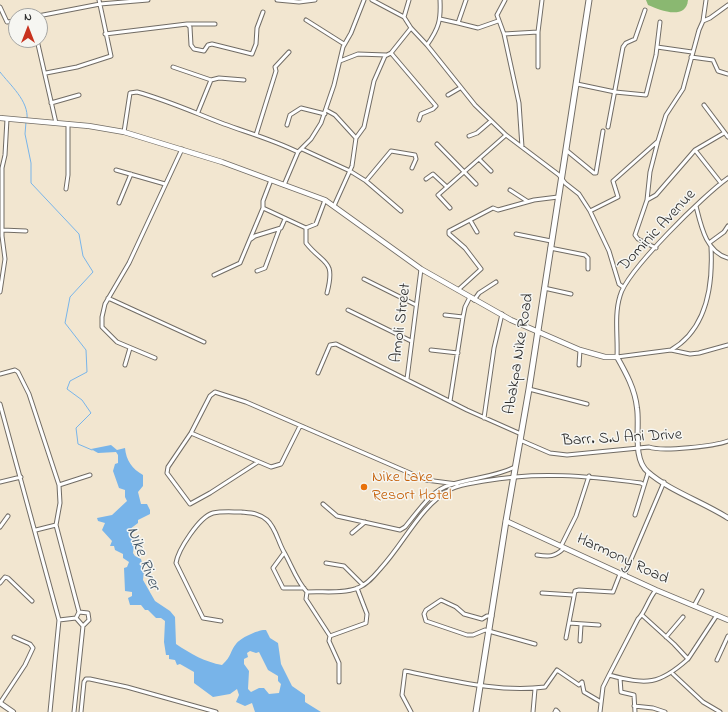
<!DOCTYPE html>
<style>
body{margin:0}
#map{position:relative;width:728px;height:712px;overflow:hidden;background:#f2e6d0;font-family:"Indie Flower",sans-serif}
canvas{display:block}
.north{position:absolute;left:8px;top:8px;width:40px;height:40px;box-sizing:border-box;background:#f6f6f2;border:1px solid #a5a5a2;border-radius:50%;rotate:0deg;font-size:11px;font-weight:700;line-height:16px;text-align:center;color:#2b2b2b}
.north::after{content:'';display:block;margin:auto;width:14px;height:18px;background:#c8321e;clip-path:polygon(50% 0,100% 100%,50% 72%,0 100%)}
</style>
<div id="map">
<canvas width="728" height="712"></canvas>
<div class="north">N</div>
</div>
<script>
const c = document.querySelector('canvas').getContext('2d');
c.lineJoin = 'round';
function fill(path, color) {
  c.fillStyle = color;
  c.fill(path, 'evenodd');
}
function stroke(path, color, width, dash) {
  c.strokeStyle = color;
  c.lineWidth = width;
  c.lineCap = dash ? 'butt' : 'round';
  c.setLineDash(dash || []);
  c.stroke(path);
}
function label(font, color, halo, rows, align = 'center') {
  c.font = font + ' "Indie Flower",sans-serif';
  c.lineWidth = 3;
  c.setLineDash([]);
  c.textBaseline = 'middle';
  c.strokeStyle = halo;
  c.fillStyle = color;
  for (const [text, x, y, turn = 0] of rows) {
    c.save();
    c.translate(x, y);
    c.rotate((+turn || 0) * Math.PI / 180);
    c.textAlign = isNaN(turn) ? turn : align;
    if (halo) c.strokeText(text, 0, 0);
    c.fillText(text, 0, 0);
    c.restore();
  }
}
const forest = new Path2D(`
 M646 0H688C686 21 659 10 648 5Z`);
const water = new Path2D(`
 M111 445 117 450 125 448C126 460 132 469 143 475V486L138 492 141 504H147L150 510V514L138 520V523L130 529 134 545 133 553 135 556 141 559 144 570 143 580 155 601 170 611 175 617 176 644C191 654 205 662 222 665 232 656 230 651 236 644 240 638 259 629 266 630L270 638 278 643 281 664 292 686 305 695V702L321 712H255L252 703 245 706 236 702 239 695 237 689 230 694 213 697 194 683V672L180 664 177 665 175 660 169 659V655H166L164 642 165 621 161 618H156L148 610H145L141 605H130L128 598 132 596V592L125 591 124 568 127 567 129 562 123 558V554L115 550 114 546H110L112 541 102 530 105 523 98 521 97 518 112 515 127 501 125 497V490L119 488 113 471 115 464 118 463V455L116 452 98 453 91 449ZM250 651 256 653 259 652 268 670 278 676V681L281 684 279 693 269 694 264 688H259L251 692 248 689 249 671 244 664V659L248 657 247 653Z`);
const stream = new Path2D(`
 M0 72C10 85 29 101 27 119
 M26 122 25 134 31 163V183L79 234 83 256 93 272 70 297 65 323 86 350 87 372 70 381 67 389 82 400 91 413 76 428 78 444 92 450`);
const minor = new Path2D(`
 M277 0 299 2 315 0
 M372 0 404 17 411 28 427 45 475 105 506 135 559 175 565 183 579 194 590 211 609 251 619 284 623 287
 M505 0 497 15 504 34 538 32 542 0
 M0 7 7 22 16 21
 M38 16 100 4 148 0
 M404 17 409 0
 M440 19 458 23 466 0
 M306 20 344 44
 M703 21 710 18 728 5
 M458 23 478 28 498 21
 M187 24H215
 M538 32V67
 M105 34 187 24 190 27 191 45 194 49 204 51 208 45 212 44 252 54 256 44 257 28 263 12
 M504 34 519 103 522 147
 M37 40 56 123
 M427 45C439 28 441 20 440 0
 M657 47 692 52
 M391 53 436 106 433 109 421 114 419 120
 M691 57 713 60 718 71 728 74
 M340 61 358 54 386 55
 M173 67 211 80 219 78 244 80
 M46 73 77 67 111 56 99 0
 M577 84 615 92 646 95 656 55 660 22
 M448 95 460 88
 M51 103 79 95
 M704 105 728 137
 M326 110 335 115 356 138 352 166 334 206
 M198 112 211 80
 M287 125 290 115 301 108 325 114
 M608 127 623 47 626 43 635 39 645 10
 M124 132 130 93 137 92C167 100 195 113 224 124 249 133 274 140 298 152
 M256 135 276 71 275 67 289 52
 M469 136 477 133 491 121
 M356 138 364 127 374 81 385 56 391 53 411 28
 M437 144 476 184
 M302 149 350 171 366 181 401 211
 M566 150 594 173H596L603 131
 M695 150 721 183
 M480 160 491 171
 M116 170 165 184
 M728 178C705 194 626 271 620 296 614 315 618 337 617 357L671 350 690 354 699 353 728 345
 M426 179 433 174 447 187
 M271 180 263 201V208L306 228 316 224 325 200
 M366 181 391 151 415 155 416 159 412 168
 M284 185 298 152 311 139 321 123 334 85 343 47 351 33 364 0
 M66 189 68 175V124
 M510 190 527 201
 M647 200 650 172 658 141 666 115 683 89 699 30 703 21 706 0
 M119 203 131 174
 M696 206C701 226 706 252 728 258
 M450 208 438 195 506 135
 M590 211 618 197 613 181 658 141
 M470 220 477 232
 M306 228V243C323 265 336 258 327 293
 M2 230 26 231
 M516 234 551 241
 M251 239 255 236 281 228 285 219
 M709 243 724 232 728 226
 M550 248 585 255 588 258V269
 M656 248 638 239 635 235 647 200 656 195 695 150 724 133
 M257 271 265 268 279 230
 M214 275 240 263 263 208
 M364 279 416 305
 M544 288 571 294
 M458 290 481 269 465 248 449 234V231L493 208 498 210 534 200 558 197
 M0 292 5 259 2 236V168L5 155 7 119
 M108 298 204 342
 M474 300 479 293 496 282
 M348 310 411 341
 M445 315 463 317
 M431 350 458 353
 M671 350C707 329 713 285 711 247
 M155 358 117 342 102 327V317L105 304 129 263 182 149
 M125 365 130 348
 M579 365 580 350
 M318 373 330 345 336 344 467 410 521 434
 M0 374 15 370 18 372 29 394 59 485 60 503 56 525 79 612 76 618
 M407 379 421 269
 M529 389 587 404
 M450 401 463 317 465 307 470 297
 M0 404 59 620 50 712
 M484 418 494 348 502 314
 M191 433 271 467 281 464 300 426
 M520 440 550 453 567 455 649 447C662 452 715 446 728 441
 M258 462 210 493 190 504 167 473 168 467 191 433 210 396 215 392 246 402 426 480 457 484
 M0 482 21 477
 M59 485 90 475
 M323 504 337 516 400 530 405 527C417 513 431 490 450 485 471 478 495 477 515 467
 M635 515 648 473
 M0 527 8 516
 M36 530 56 525
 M352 533 365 522
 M561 546 576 516 589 476
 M284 553 273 568 283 588H304
 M537 555C549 557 555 557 564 548
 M326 563 344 566 363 585
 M624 576 664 482
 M0 583 5 577 8 578 32 601
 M307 592 306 599 330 636 329 641 339 663V682
 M542 593 573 595
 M694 606 702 591
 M79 612 88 613 89 620 83 626
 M492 616H487L482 619 464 614 456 607 441 600 426 610 424 614 426 621 467 635H473L485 630 535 644
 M59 620 76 618 83 626 74 712
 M221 621 203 618 176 563C178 550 199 517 213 513 222 511 232 512 241 512 251 513 259 513 267 520 276 528 278 542 284 552 291 564 297 582 307 592 323 591 343 594 358 588 368 584 375 575 381 568 405 542 420 506 451 489 461 484 473 483 484 481 538 471 587 476 641 483L644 485
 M569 623 599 625
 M330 636 366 623 367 614 357 588
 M666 637 683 617
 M566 638 575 591 579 590 613 592 620 574
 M580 641 581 625
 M688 659 717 615
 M717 660 728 636
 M673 674 703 702 720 712
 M609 675C647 685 659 685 688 659L674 644 642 615
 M620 678 621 692 634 695 635 712
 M0 703 25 665 33 648 30 644 14 637
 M634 706 653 708 665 712
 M81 712 84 682 86 679H90L127 687 216 712
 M411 712 402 695 405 671C451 680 498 693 545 687L557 670 579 685 582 682 584 692 601 702
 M533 712 535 689
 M555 712 556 710 558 712
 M600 712 603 687 609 675 638 619C645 613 648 599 656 590`);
const tertiary = new Path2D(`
 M617 357C626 373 635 389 637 408 640 426 632 459 648 472 668 490 705 503 728 518
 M0 703 13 712`);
const secondary = new Path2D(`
 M0 118 89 126 124 132 222 162 325 200 421 269 511 320 580 350 605 357H617
 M506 521 656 590 728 620`);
const primary = new Path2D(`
 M476 712 506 521 529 389 589 0`);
const markers = [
 [364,487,4,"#e8710a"]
];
const streetNames = [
 ["Dominic Avenue",658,231,-47],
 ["Amoli Street",402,323,-83],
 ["Abakpa Nike Road",520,354,-81],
 ["Barr. S.J Ani Drive",622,439,-3],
 ["Harmony Road",622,560,25]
];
const foodNames = [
 ["Nike Lake",372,478],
 ["Resort Hotel",372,496]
];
const waterNames = [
 ["Nike River",142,559,69]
];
fill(forest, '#8ab871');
fill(water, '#78b4e9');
stroke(stream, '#78b4e9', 1);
stroke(minor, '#716c65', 5);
stroke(tertiary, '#716c65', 6);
stroke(secondary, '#716c65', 6);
stroke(primary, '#716c65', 7);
stroke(minor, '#fff', 3);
stroke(tertiary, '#fff', 4);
stroke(secondary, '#fff', 4.5);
stroke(primary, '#fff', 5);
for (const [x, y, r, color] of markers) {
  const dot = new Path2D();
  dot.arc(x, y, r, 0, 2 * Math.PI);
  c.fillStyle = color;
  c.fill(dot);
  stroke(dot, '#f6f6f2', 1.5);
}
label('16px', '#2b2b2b', '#f6f6f2', streetNames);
label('16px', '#c56008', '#f6f6f2', foodNames, 'left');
label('italic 17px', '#425464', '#f6f6f2', waterNames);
</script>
